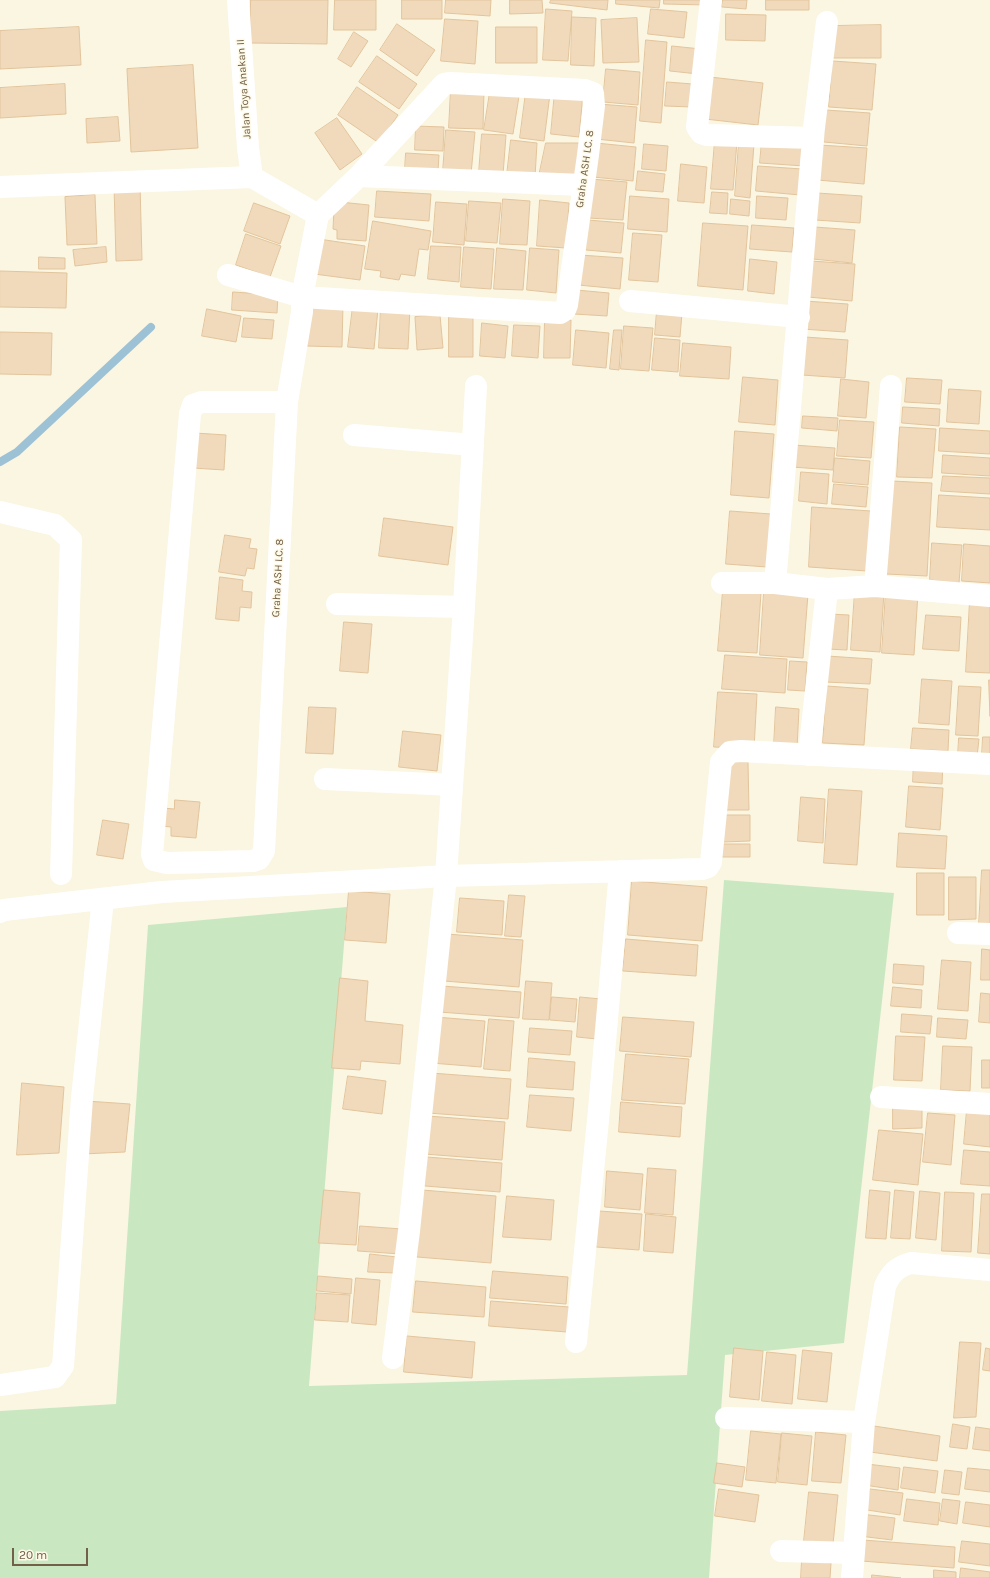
<!DOCTYPE html>
<style>
body{margin:0}
#map{position:relative;width:990px;height:1578px;overflow:hidden;background:#fbf6e2;font-family:Karla,sans-serif}
canvas{display:block}
.scale{position:absolute;left:12px;top:1548px;width:76px;height:18px;box-sizing:border-box;border:2px solid #726049;border-top:0;padding-left:5px;font-size:12px;line-height:14px;white-space:nowrap;color:#726049;-webkit-text-stroke:3px #fefae8;paint-order:stroke}
</style>
<div id="map">
<canvas width="990" height="1578"></canvas>
<div class="scale">20 m</div>
</div>
<script>
const c = document.querySelector('canvas').getContext('2d');
c.lineJoin = 'round';
function fill(path, color) {
  c.fillStyle = color;
  c.fill(path, 'evenodd');
}
function stroke(path, color, width, dash) {
  c.strokeStyle = color;
  c.lineWidth = width;
  c.lineCap = dash ? 'butt' : 'round';
  c.setLineDash(dash || []);
  c.stroke(path);
}
function label(font, color, halo, rows, align = 'center') {
  c.font = font + ' Karla,sans-serif';
  c.lineWidth = 3;
  c.setLineDash([]);
  c.textBaseline = 'middle';
  c.strokeStyle = halo;
  c.fillStyle = color;
  for (const [text, x, y, turn = 0] of rows) {
    c.save();
    c.translate(x, y);
    c.rotate((+turn || 0) * Math.PI / 180);
    c.textAlign = isNaN(turn) ? turn : align;
    if (halo) c.strokeText(text, 0, 0);
    c.fillText(text, 0, 0);
    c.restore();
  }
}
const green = new Path2D(`
 M724 880 894 893 844 1343 725 1355 709 1578H0V1411L116 1404 148 925 347 907 309 1386 687 1375Z`);
const stream = new Path2D(`
 M0 462 17 452 151 327`);
const building = new Path2D(`
 M251 0H328L327 44 250 43Z
 M335 0H376V30H334Z
 M402 0H442V19H402Z
 M446 0H491L490 16 445 13Z
 M510 0H542L543 13 510 14Z
 M551 0H608L607 10 550 3Z
 M616 0H660L659 8 616 4Z
 M664 0H706V5L664 4Z
 M723 0H747L746 9 722 7Z
 M766 0H809V10H766Z
 M546 9 572 11 568 61 543 60Z
 M651 9 687 12 684 38 648 34Z
 M726 14 766 15 765 41 726 40Z
 M572 17 596 18 594 66 571 65Z
 M637 18 639 62 603 63 601 20Z
 M445 19 478 21 475 64 441 61Z
 M397 24 435 50 417 76 380 50Z
 M881 25V58H832L833 26Z
 M79 27 81 65 0 69V31Z
 M496 27H537V63H496Z
 M354 32 368 41 351 67 338 59Z
 M646 40 667 42 661 123 640 121Z
 M672 46 701 49 698 74 670 71Z
 M377 56 417 84 399 109 359 82Z
 M833 61 876 64 872 110 829 107Z
 M193 65 198 148 131 152 127 69Z
 M606 69 640 72 638 105 603 102Z
 M710 77 763 83 758 125 705 119Z
 M667 82 693 84 692 107 665 106Z
 M65 84 66 114 0 118V88Z
 M491 86 520 90 513 134 484 130Z
 M357 87 398 115 379 143 338 115Z
 M451 89 484 90 483 129 449 128Z
 M555 91 583 94 579 137 551 134Z
 M526 92 550 94 544 141 520 138Z
 M599 104 637 107 634 143 596 139Z
 M826 110 870 113 867 146 824 142Z
 M118 117 120 141 87 143 86 119Z
 M337 118 362 154 340 170 315 133Z
 M416 126 444 127 443 151 415 150Z
 M446 130 475 132 471 174 443 172Z
 M482 134 506 135 503 175 479 173Z
 M511 140 537 143 535 177 507 175Z
 M715 141 737 142 733 190 711 189Z
 M762 141 806 145 804 166 760 163Z
 M546 143H580L577 178 539 176Z
 M596 143 636 147 633 181 593 177Z
 M739 143 754 144 750 198 735 196Z
 M644 144 668 146 666 171 642 169Z
 M819 145 867 148 864 184 817 180Z
 M406 153 439 155 438 171 405 169Z
 M681 164 707 167 704 203 678 201Z
 M758 166 802 169 800 195 756 191Z
 M638 171 665 174 663 192 636 190Z
 M591 179 627 182 623 220 588 218Z
 M140 184 142 260 116 261 114 185Z
 M377 191 431 194 429 221 375 217Z
 M712 192 728 193 727 214 710 213Z
 M817 193 862 196 860 223 815 220Z
 M95 195 97 244 67 245 65 197Z
 M630 196 669 199 667 232 628 229Z
 M757 196 788 198 786 220 756 218Z
 M503 199 530 201 527 245 500 244Z
 M731 199 750 201 749 216 730 214Z
 M540 200 569 203 566 248 537 246Z
 M469 201 501 203 497 243 466 241Z
 M340 202 369 205 366 241 337 239V230L333 229 334 209Z
 M436 202 467 204 464 245 433 242Z
 M254 203 290 216 280 244 244 231Z
 M588 220 624 223 621 253 586 250Z
 M373 221 431 231 428 250 419 249 415 276 401 274 399 280 380 277 381 271 365 269Z
 M703 223 748 226 743 290 698 286Z
 M752 225 794 228 792 252 750 249Z
 M815 227 855 230 852 263 813 259Z
 M633 233 662 235 658 282 629 280Z
 M246 234 281 246 270 277 236 265Z
 M319 239 365 246 360 280 314 274Z
 M431 246 461 247 459 282 428 279Z
 M106 247 107 262 75 266 73 250Z
 M464 247 494 249 491 289 461 287Z
 M497 248 526 251 523 290 494 289Z
 M530 248 559 250 556 293 527 290Z
 M580 255 623 258 620 289 578 285Z
 M39 257 65 258V269H39Z
 M750 259 777 262 774 294 748 291Z
 M811 261 855 264 852 301 808 297Z
 M0 271 67 273 66 308 0 307Z
 M576 290 609 293 607 316 574 314Z
 M233 292 278 295 277 313 232 310Z
 M805 301 848 304 845 332 802 329Z
 M308 303 343 304 342 347 307 346Z
 M353 306 378 309 374 349 348 347Z
 M381 307 410 308 408 349 379 348Z
 M207 309 241 316 236 342 202 336Z
 M657 311 682 313 680 337 655 335Z
 M449 314H473V357H449Z
 M440 315 443 348 417 350 415 317Z
 M244 318 274 320 272 339 242 337Z
 M545 319 571 320 570 358H544Z
 M482 323 508 326 505 358 480 356Z
 M514 325 540 326 538 358 512 356Z
 M624 326 653 328 649 371 621 369Z
 M576 330 609 333 606 368 573 365Z
 M614 330H622L619 370 610 369Z
 M0 332 52 333 51 375 0 374Z
 M805 337 848 340 845 378 802 375Z
 M655 338 680 340 678 372 652 370Z
 M683 343 731 347 729 379 680 376Z
 M743 377 778 380 775 425 739 422Z
 M907 378 942 380 940 404 905 402Z
 M841 379 869 382 866 418 838 416Z
 M949 389 981 391 979 424 947 422Z
 M903 407 940 409 939 426 902 423Z
 M803 416 838 418 837 431 802 428Z
 M840 420 874 422 871 458 837 456Z
 M900 427 936 429 932 478 897 477Z
 M940 428 990 431V454L939 451Z
 M735 431 774 434 769 498 731 495Z
 M195 433 226 435 224 470 193 468Z
 M794 445 835 448 833 470 792 467Z
 M943 455 990 458V476L942 473Z
 M835 458 870 461 868 485 833 482Z
 M801 472 829 474 827 504 799 501Z
 M943 476 990 478V494L941 491Z
 M892 481 932 483 927 576 886 574Z
 M834 484 868 487 866 507 832 504Z
 M939 495 990 498V530L937 527Z
 M812 507 871 511 867 571 809 567Z
 M730 511 771 514 767 567 726 564Z
 M384 518 453 527 448 565 379 556Z
 M225 535 251 539 249 548 257 549 254 569 247 568 245 576 219 572Z
 M932 543 962 545 959 583 930 580Z
 M964 544 990 546V583L962 581Z
 M220 577 243 580 242 591 252 592 251 608 240 607 239 621 216 619Z
 M723 591 761 593 757 653 718 651Z
 M855 591 884 593 880 652 851 650Z
 M886 591 918 593 914 655 882 653Z
 M764 592 808 594 803 658 760 655Z
 M970 601 990 602V673L966 672Z
 M829 614 849 615 847 650 826 649Z
 M926 615 961 617 959 651 923 649Z
 M344 622 372 624 368 673 340 671Z
 M725 655 787 659 785 693 722 689Z
 M827 656 872 659 870 684 825 682Z
 M790 661 807 662 805 691 788 690Z
 M922 679 952 681 949 725 919 723Z
 M989 680H990V716Z
 M827 686 868 689 864 745 823 743Z
 M959 686 981 687 978 736 956 735Z
 M718 692 757 694 754 749 714 747Z
 M309 707 336 708 333 754 306 753Z
 M776 707 799 709 797 748 774 746Z
 M913 728 949 730 948 751 911 749Z
 M403 731 441 735 437 771 399 767Z
 M983 737H990V756L982 755Z
 M959 738 979 739 977 757 958 756Z
 M914 761 943 763 942 784 913 782Z
 M748 762 749 810H724V763Z
 M909 786 943 788 940 830 906 827Z
 M829 789 862 791 857 865 824 863Z
 M801 797 825 799 823 843 798 841Z
 M175 800 200 802 196 838 171 836V827L161 826 163 808 174 809Z
 M723 815H750V841L724 842Z
 M103 820 129 824 123 859 97 855Z
 M899 833 947 836 945 869 897 867Z
 M719 844H750V857H720Z
 M982 870H990V926L979 925Z
 M917 873H944V915H917Z
 M949 877H976V919L949 920Z
 M632 881 707 887 702 941 628 935Z
 M349 891 390 894 386 943 345 940Z
 M509 895 525 896 521 937 505 936Z
 M460 898 504 901 502 935 457 932Z
 M447 934 523 940 519 987 444 981Z
 M626 939 698 945 696 976 623 971Z
 M982 949 990 950V980H981Z
 M942 960 971 962 968 1011 938 1009Z
 M894 964 924 966 923 985 893 983Z
 M340 978 368 981 365 1021 403 1025 400 1064 361 1061 360 1070 332 1068Z
 M526 981 552 983 549 1020 523 1019Z
 M442 986 521 992 519 1018 439 1012Z
 M893 987 922 990 921 1008 891 1006Z
 M981 993 990 994V1023L979 1022Z
 M552 997 577 999 575 1022 550 1020Z
 M580 997 601 999 597 1039 577 1037Z
 M902 1014 932 1016 930 1034 901 1032Z
 M435 1017 485 1021 481 1067 431 1063Z
 M623 1017 694 1022 691 1057 620 1051Z
 M938 1018 968 1020 966 1039 937 1037Z
 M489 1019 514 1021 510 1071 484 1069Z
 M530 1028 572 1031 570 1055 528 1052Z
 M896 1036 925 1037 922 1081 894 1080Z
 M943 1046 972 1047 970 1091 941 1090Z
 M626 1054 689 1059 685 1104 622 1100Z
 M529 1058 575 1062 573 1090 527 1087Z
 M982 1060H990V1088H982Z
 M431 1073 511 1079 508 1119 428 1113Z
 M348 1076 386 1081 382 1114 343 1109Z
 M22 1083 64 1087 59 1153 17 1155Z
 M530 1095 574 1098 571 1131 527 1127Z
 M86 1101 130 1104 125 1152 83 1154Z
 M621 1102 682 1107 680 1137 619 1132Z
 M893 1107H922V1128L893 1129Z
 M967 1110 990 1112V1147L964 1144Z
 M928 1113 955 1115 951 1165 923 1162Z
 M428 1116 505 1122 502 1160 424 1154Z
 M879 1130 923 1134 918 1185 873 1180Z
 M964 1150 990 1152V1186L961 1184Z
 M427 1157 502 1163 500 1192 425 1186Z
 M648 1168 676 1170 673 1215 645 1213Z
 M607 1171 643 1174 640 1210 605 1207Z
 M324 1190 360 1193 356 1245 319 1243Z
 M422 1190 496 1196 491 1263 417 1257Z
 M870 1190 890 1192 886 1239 866 1238Z
 M895 1190 914 1192 910 1239 891 1238Z
 M920 1191 940 1193 936 1240 916 1238Z
 M945 1192 974 1193 971 1252 942 1251Z
 M982 1194H990V1254L978 1253Z
 M507 1196 554 1200 551 1240 503 1237Z
 M599 1211 642 1214 639 1250 596 1247Z
 M646 1214 676 1217 673 1253 644 1251Z
 M360 1226 402 1229 400 1254 358 1251Z
 M370 1254 397 1257 396 1273 368 1272Z
 M493 1271 568 1277 566 1304 490 1298Z
 M318 1276 352 1279 351 1294 317 1291Z
 M356 1278 380 1280 376 1325 352 1323Z
 M416 1281 486 1287 484 1317 413 1312Z
 M317 1293 350 1295 348 1322 315 1320Z
 M491 1301 569 1307 567 1332 489 1326Z
 M407 1336 475 1342 472 1378 404 1372Z
 M960 1342 981 1343 976 1417 954 1418Z
 M734 1348 763 1351 759 1400 730 1397Z
 M986 1348 990 1349V1371L983 1370Z
 M803 1350 832 1353 827 1402 798 1399Z
 M767 1352 796 1355 792 1404 762 1401Z
 M953 1424 970 1427 967 1449 950 1447Z
 M874 1426 940 1436 937 1461 870 1452Z
 M976 1427 990 1429V1451L973 1449Z
 M751 1431 781 1434 776 1483 746 1480Z
 M816 1432 846 1435 841 1483 812 1481Z
 M782 1433 812 1436 807 1485 778 1482Z
 M717 1463 745 1467 742 1487 714 1483Z
 M867 1464 900 1468 898 1490 864 1485Z
 M904 1467 938 1471 935 1493 901 1488Z
 M968 1468 990 1470V1492L965 1489Z
 M945 1470 962 1472 959 1495 942 1493Z
 M719 1489 759 1495 755 1522 715 1516Z
 M870 1489 903 1493 900 1515 867 1510Z
 M809 1492 838 1495 833 1544 804 1541Z
 M907 1499 940 1503 938 1525 904 1521Z
 M943 1499 960 1501 957 1524 940 1521Z
 M966 1502 990 1505V1527L963 1523Z
 M861 1514 895 1518 892 1540 859 1536Z
 M863 1540 955 1547 954 1568 861 1561Z
 M962 1541 990 1544V1566L959 1562Z
 M802 1560 831 1563 830 1578H801Z
 M961 1568 990 1572V1578H960Z
 M934 1570 956 1572V1578H934Z
 M872 1575 901 1578H872Z`);
const minor = new Path2D(`
 M238 0 248 148 252 177
 M711 0 697 127 701 133 707 135 813 138
 M359 176 583 185
 M252 177 318 215
 M0 187 252 177
 M228 275 302 297 560 313 565 310 567 305 588 155 594 106 593 93 585 90 451 83 444 84 359 176 318 215 302 297V312L287 402 264 851 259 859 253 861 167 863 154 860 152 854 190 414 193 405 202 402H287
 M630 301 799 317
 M354 435 473 445
 M0 512 55 525 71 540 61 874
 M722 583H775L827 589 875 586 990 596
 M775 583 814 128 827 22
 M875 586 891 386
 M337 604 464 607
 M809 755 827 589
 M325 779 452 785
 M0 912 4 910 162 892 446 876 702 869 708 867 711 862 721 762 730 752 741 751 990 764
 M958 933 990 934
 M881 1097 990 1104
 M576 1342 599 1110 620 871
 M393 1358 409 1231 446 876 464 607 476 386
 M0 1385 55 1377 63 1366 82 1098 103 899
 M726 1418 864 1422
 M781 1551 854 1553
 M852 1578 864 1422 885 1286C891 1273 897 1267 911 1263L990 1270`);
const streetNames = [
 ["Jalan Toya Anakan II",244,89,-94],
 ["Graha ASH LC. 8",585,169,-82],
 ["Graha ASH LC. 8",278,578,-87]
];
fill(green, '#c9e8c1');
stroke(stream, '#9ec2d5', 8);
fill(building, '#f0dabb');
stroke(building, '#e2c49c', 1);
stroke(minor, '#fff', 22);
label('11px', '#726049', '#fefae8', streetNames);
</script>
